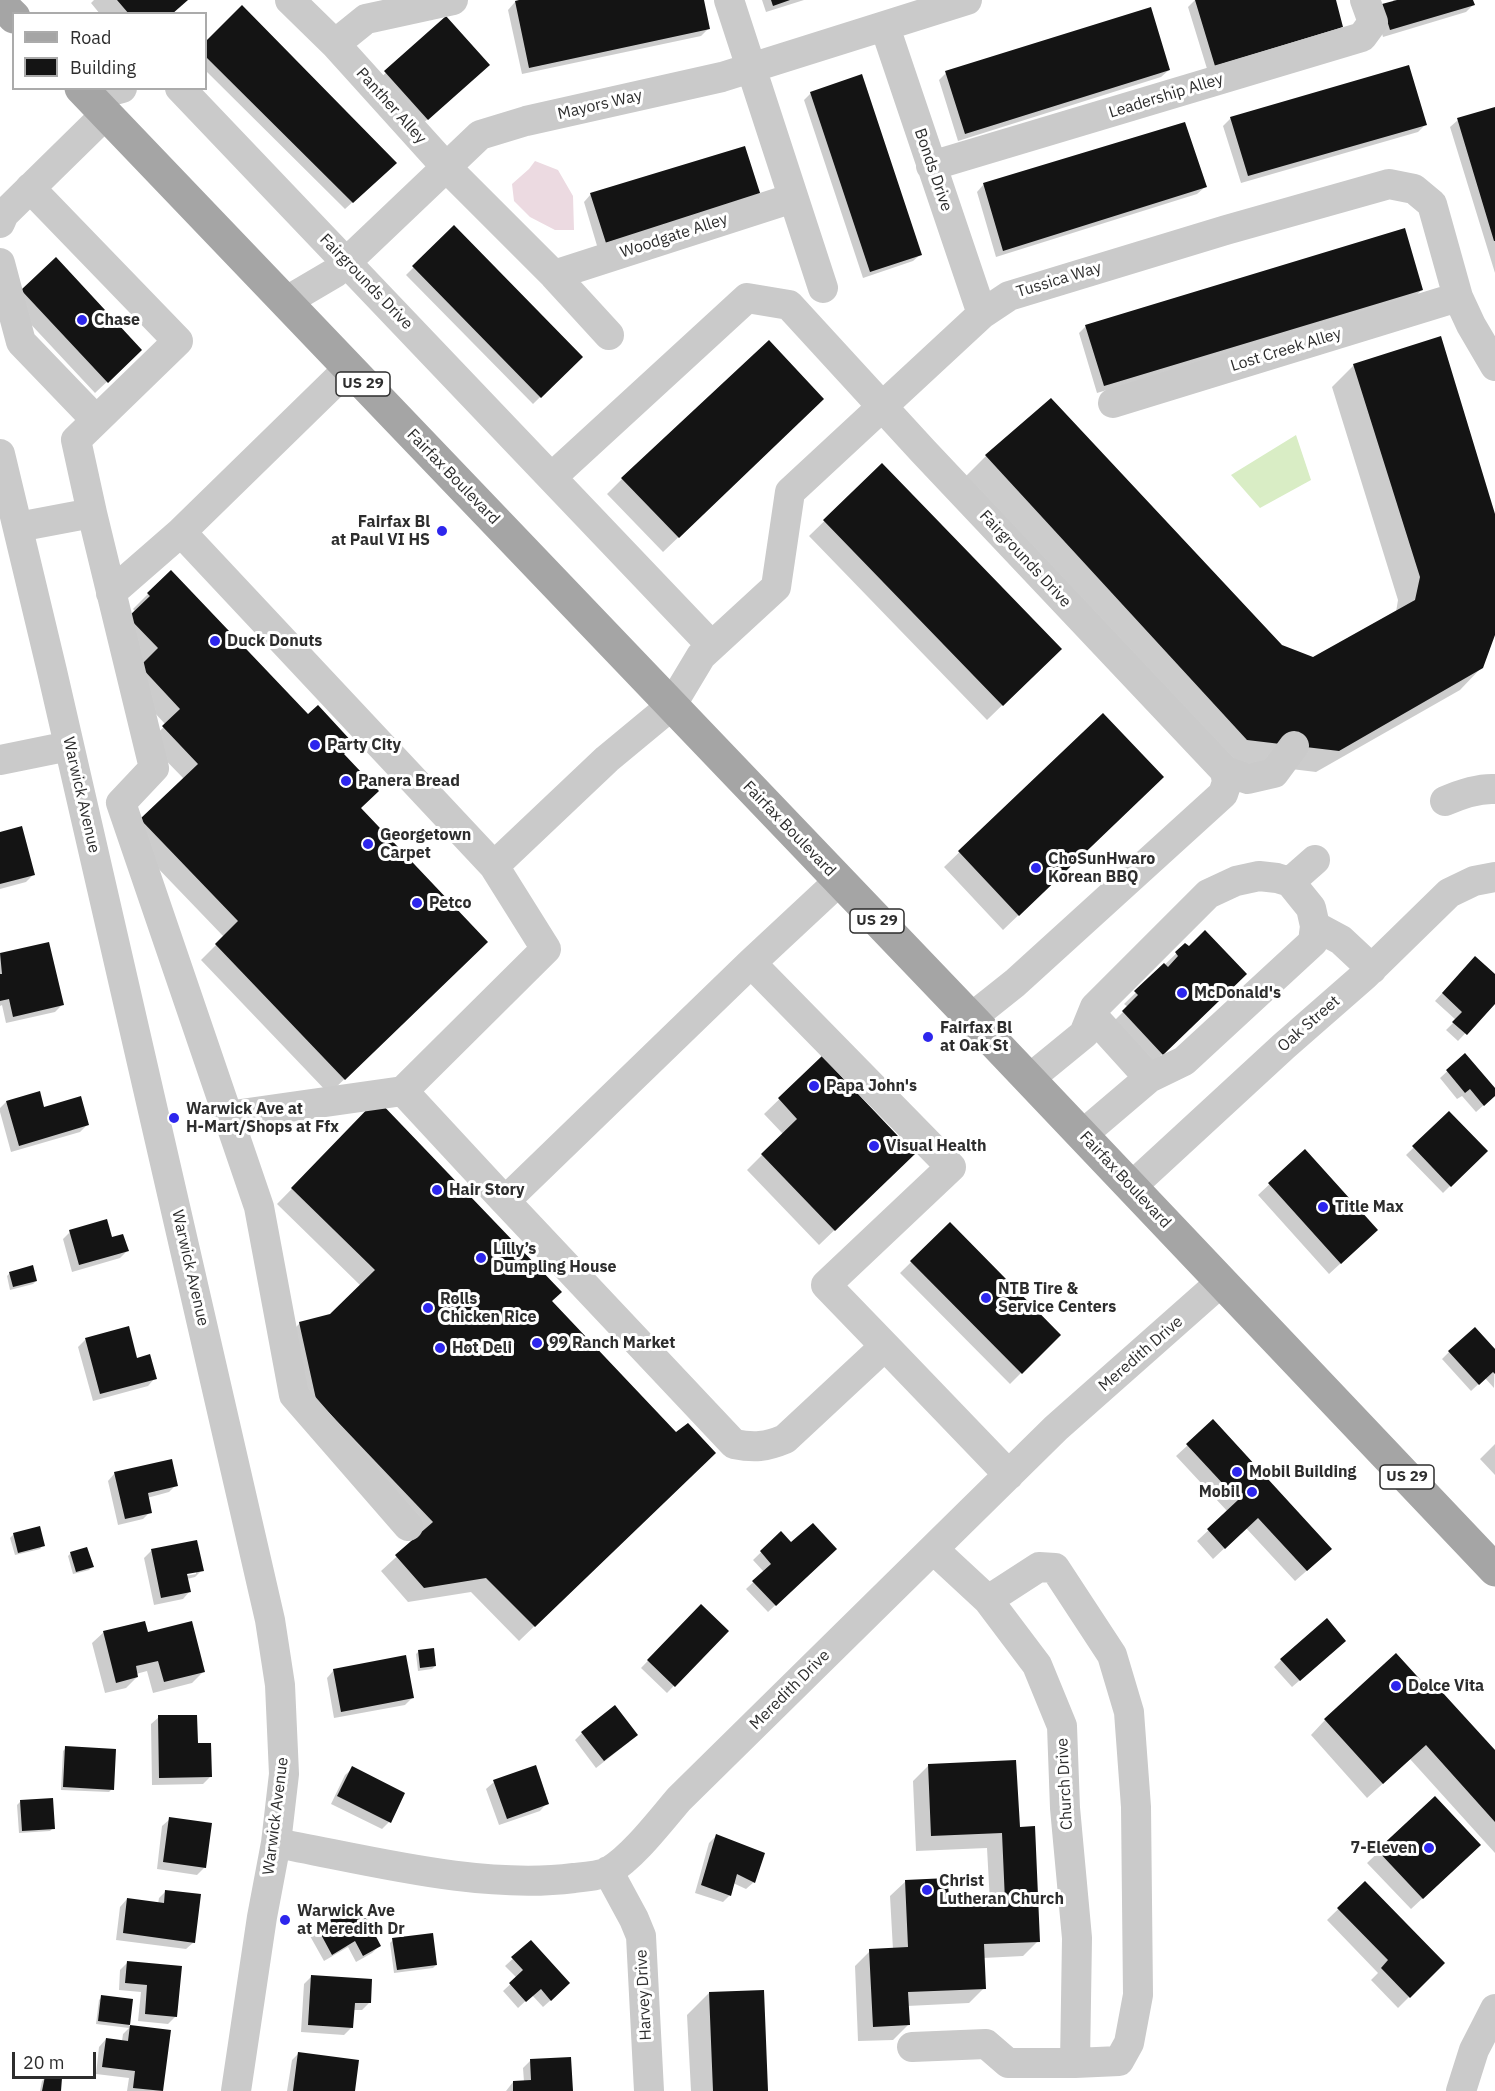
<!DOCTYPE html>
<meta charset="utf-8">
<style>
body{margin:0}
#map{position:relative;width:1495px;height:2091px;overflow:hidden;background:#fff;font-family:"IBM Plex Sans",sans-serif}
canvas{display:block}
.legend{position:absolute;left:12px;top:12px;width:195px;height:78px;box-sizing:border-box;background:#fff;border:2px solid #ababab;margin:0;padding:8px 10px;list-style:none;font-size:18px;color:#2d2d2d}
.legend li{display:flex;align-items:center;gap:12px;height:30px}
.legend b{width:30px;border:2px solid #ababab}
.scale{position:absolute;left:12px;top:2052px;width:84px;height:27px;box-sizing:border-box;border:3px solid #2d2d2d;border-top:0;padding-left:8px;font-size:18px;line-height:21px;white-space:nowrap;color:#2d2d2d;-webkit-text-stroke:4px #fff;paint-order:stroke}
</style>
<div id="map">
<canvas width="1495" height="2091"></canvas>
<ul class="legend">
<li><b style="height:8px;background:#a5a5a5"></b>Road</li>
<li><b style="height:16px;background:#141414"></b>Building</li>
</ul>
<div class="scale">20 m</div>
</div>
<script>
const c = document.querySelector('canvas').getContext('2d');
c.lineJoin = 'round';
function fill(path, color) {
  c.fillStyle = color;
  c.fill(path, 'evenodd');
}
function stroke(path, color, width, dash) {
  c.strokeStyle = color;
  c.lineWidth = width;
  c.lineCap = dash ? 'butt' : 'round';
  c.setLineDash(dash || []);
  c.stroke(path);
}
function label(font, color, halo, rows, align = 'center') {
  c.font = font + ' "IBM Plex Sans",sans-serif';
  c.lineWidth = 6;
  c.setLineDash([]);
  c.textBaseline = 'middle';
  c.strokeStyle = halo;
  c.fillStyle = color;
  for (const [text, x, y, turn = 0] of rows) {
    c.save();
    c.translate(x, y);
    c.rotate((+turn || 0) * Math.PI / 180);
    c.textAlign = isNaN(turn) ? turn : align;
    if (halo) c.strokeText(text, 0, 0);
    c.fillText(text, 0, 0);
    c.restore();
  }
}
const green = new Path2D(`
 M535 161 558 170 573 196 574 230H555L530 217 514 201 512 184 529 169Z`);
const water = new Path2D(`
 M1296 435 1311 480 1260 508 1231 475Z`);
const shadow = new Path2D(`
 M94 0H185L172 14H100L91 3Z
 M526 0H702L708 29 701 36 522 74 508 10 515 2Z
 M762 0H804L766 12Z
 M1195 0H1334L1341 26 1334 34 1208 72 1188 7Z
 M1393 0H1471L1473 5 1466 12 1383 37 1376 13 1394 2Z
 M242 8 388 170 345 209 206 71V43Z
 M446 18 480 72 420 126 378 80Z
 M1169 70 1161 77 958 141 939 80 946 73Z
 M811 93 921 254 913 261 863 278 804 100Z
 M1495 108V273L1450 127 1458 120Z
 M1231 118 1425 125 1418 132 1241 183 1223 126Z
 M984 184 1205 187 1197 194 996 257 977 192Z
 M591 194 752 203 598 249 584 202Z
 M454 227 581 357 533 404 406 275Z
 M1422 290 1414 297 1097 393 1079 333 1086 326Z
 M22 292 129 361 95 393 11 303Z
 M1354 365 1495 520V631L1482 667 1460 690 1316 772 1225 761 964 478 986 456 1051 400 1282 646 1313 659 1396 612 1398 600 1332 387Z
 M807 414 663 552 607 494 622 479Z
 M882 465 1060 649 987 720 809 536Z
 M170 572 342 753 359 809 471 957 329 1094 201 960 224 937 126 835 184 779 148 742 166 725 126 682 114 633 136 612 133 609Z
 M1102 715 1147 792 1003 930 944 867Z
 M0 833 34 874 26 882 0 889Z
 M48 944 63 1004 55 1012 6 1023 2 1005 0 1006V955Z
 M1185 945 1245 974 1151 1065 1112 1023 1128 1007 1124 1004Z
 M1468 965 1495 976V1002L1458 1041 1446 1030 1456 1020 1435 1001Z
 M1465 1055 1495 1090V1095L1476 1112 1462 1096 1457 1099 1440 1078Z
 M822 1058 898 1169 819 1245 747 1170 783 1134 764 1114Z
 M6 1102 43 1109 87 1125 80 1132 11 1152 0 1112V1108Z
 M377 1102 550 1301 699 1468 519 1641 471 1592 408 1602 381 1571 418 1537 302 1414 285 1338 300 1323 330 1315 361 1286 277 1204Z
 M1449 1113 1485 1151 1443 1193 1406 1155Z
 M1305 1151 1365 1241 1329 1274 1258 1195Z
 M950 1224 1059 1335 1010 1384 900 1273Z
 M70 1232 111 1239 127 1251 120 1258 72 1272 63 1239Z
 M10 1273 36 1281 33 1284 10 1290 7 1276Z
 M85 1340 136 1359 155 1378 148 1386 93 1401 78 1347Z
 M1495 1351 1494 1388 1485 1378 1471 1391 1442 1359 1449 1352Z
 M1495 1444V1475L1480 1459Z
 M1188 1445 1319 1560 1295 1581 1246 1528 1213 1559 1197 1541 1228 1512 1176 1456Z
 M115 1473 176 1485 169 1492 147 1498 150 1512 143 1519 118 1525 108 1481Z
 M781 1533 791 1545 828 1556 768 1612 746 1589 764 1572 753 1560Z
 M14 1534 43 1545 40 1549 15 1555 10 1538Z
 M151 1551 202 1570 195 1577 187 1579 190 1591 183 1599 154 1605 144 1558ZM196 1571V1574L180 1577V1574Z
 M71 1553 92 1567 89 1570 73 1574 68 1556Z
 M701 1606 727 1631 667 1693 641 1668Z
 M104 1632 146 1633 203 1672 192 1683 153 1693 147 1671 136 1674 137 1677 126 1688 105 1693 92 1643Z
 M1337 1648 1292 1687 1274 1667 1281 1660Z
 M419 1651 435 1666 432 1669 418 1671 416 1654Z
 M334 1670 413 1697 405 1705 334 1718 327 1678Z
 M159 1717 196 1744 210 1777 203 1784 152 1785 151 1724Z
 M1325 1720 1495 1753V1853L1410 1759 1367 1798 1311 1735Z
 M582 1733 629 1742 596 1768 575 1740Z
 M66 1748 112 1789 109 1792 61 1790 63 1751Z
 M928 1766 1018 1828 1038 1941 1023 1956 983 1958 984 1988 969 2003 907 2006 908 2025 893 2040 858 2041 855 1966 870 1951 893 1950 890 1896 906 1881 948 1905 990 1903 987 1848 916 1851 913 1781Z
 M535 1767 547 1803 540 1811 499 1825 486 1789 494 1782Z
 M353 1768 389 1822 382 1829 331 1804 345 1775Z
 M1435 1798 1468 1856 1411 1909 1367 1863Z
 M21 1801 53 1828 50 1831 19 1833 17 1805Z
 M170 1819 205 1867 197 1875 157 1869 162 1826Z
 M716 1836 754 1882 746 1889 733 1883 730 1895 723 1902 695 1893 709 1843Z
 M1365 1883 1443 1963 1398 2008 1371 1980 1378 1973 1327 1920Z
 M166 1891 194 1942 186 1949 116 1940 120 1907 127 1899 158 1904 159 1898Z
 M358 1906 379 1946 372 1953 356 1962 348 1947 324 1961 310 1936 317 1928Z
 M393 1940 436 1965 433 1968 394 1973 390 1943Z
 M531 1942 561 1991 543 2007 532 1995 518 2008 503 1991 517 1978 505 1966Z
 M128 1962 176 2016 168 2024 138 2021 141 1992 119 1990 120 1970Z
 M312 1976 369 2003 362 2010H353L351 2028 344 2035 301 2032 304 1984Z
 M709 1993 767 2091H691L687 2015Z
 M102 1997 131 2000 129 2026 170 2031 162 2091H127L129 2078 96 2074 99 2047 106 2039 122 2041 123 2034 129 2028 96 2024 99 2000Z
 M299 2053 354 2091H287L292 2060Z
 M530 2061 572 2091H506L513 2082H524L523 2068Z
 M45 2078 60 2091H40L42 2081Z`);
const building = new Path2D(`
 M117 0H188L172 14H129Z
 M519 0H704L710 29 529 68 515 1Z
 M771 0H790L773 6Z
 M1195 0H1336L1343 27 1215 66Z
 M1397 0H1473L1475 5 1390 30 1382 4Z
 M242 5 397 163 353 203 206 57V41Z
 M1151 7 1170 70 965 134 945 71Z
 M446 16 490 65 428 120 384 71Z
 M1409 65 1427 125 1248 176 1230 117Z
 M862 74 922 255 870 272 810 92Z
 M1495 107V241H1494L1457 118Z
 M1185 122 1207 187 1003 251 983 183Z
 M745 146 761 196 606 243 590 193Z
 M454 225 583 357 541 398 412 266Z
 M1405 228 1423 290 1104 386 1085 325Z
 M56 257 142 350 108 383 21 290Z
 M1441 336 1495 514V635L1483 668 1339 751 1247 740 985 455 1051 398 1282 645 1313 657 1415 600 1420 577 1353 364Z
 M769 340 824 399 679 538 621 478Z
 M882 463 1062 649 1003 706 823 520Z
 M171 570 308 714 318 705 354 744 344 754 379 791 361 808 488 942 345 1080 215 944 238 921 140 819 198 764 162 726 180 709 140 666 158 648 128 617 150 596 147 593Z
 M1103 713 1164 777 1019 916 958 851Z
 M22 826 35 875 0 884V832Z
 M1205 930 1247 974 1163 1055 1122 1011 1138 995 1134 991 1164 963 1168 967 1178 956 1175 952 1185 943 1189 946Z
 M49 942 64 1005 13 1017 9 999 0 1001V974H2L0 953Z
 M1475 956 1495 974V1004L1467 1035 1452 1022 1462 1012 1442 993Z
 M1465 1053 1495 1088V1096L1484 1106 1470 1089 1465 1093 1446 1070Z
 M822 1056 915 1154 835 1231 761 1154 797 1119 778 1098Z
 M40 1091 44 1107 81 1096 89 1125 19 1146 6 1101Z
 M377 1099 562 1292 552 1301 676 1432 688 1423 716 1453 535 1627 486 1578 424 1588 395 1555 433 1522 316 1399 299 1322 330 1314 375 1270 291 1188Z
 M1449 1111 1488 1151 1451 1187 1412 1146Z
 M1305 1149 1378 1230 1341 1264 1268 1183Z
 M107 1219 112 1237 123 1234 129 1251 79 1265 69 1230Z
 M950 1222 1061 1335 1022 1374 910 1261Z
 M33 1265 37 1281 13 1287 9 1272Z
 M129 1326 137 1358 150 1354 157 1379 100 1394 85 1338Z
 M1475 1327 1495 1349V1374L1493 1372 1479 1385 1448 1351Z
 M1213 1419 1332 1549 1307 1571 1258 1518 1225 1549 1207 1529 1238 1500 1186 1444Z
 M172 1459 178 1486 148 1493 152 1513 125 1519 114 1472Z
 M813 1523 837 1549 776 1606 752 1581 771 1564 760 1551 781 1531 791 1542Z
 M40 1526 45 1546 18 1553 13 1533Z
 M197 1540 204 1571 187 1574 191 1592 161 1598 151 1549Z
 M87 1547 94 1567 76 1572 70 1552Z
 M701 1604 729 1631 675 1687 647 1660Z
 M1327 1618 1346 1641 1300 1681 1280 1659Z
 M145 1621 148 1632 192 1621 205 1672 164 1682 158 1661 136 1666 138 1677 116 1683 103 1631Z
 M434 1648 436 1666 420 1668 418 1650Z
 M1396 1653 1426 1686 1432 1681 1495 1750V1822L1426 1745 1383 1784 1324 1719Z
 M406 1655 414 1698 341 1712 333 1669Z
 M615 1705 638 1735 604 1761 581 1732Z
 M158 1715H197L198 1743H211L212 1777 159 1778Z
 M65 1746 116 1749 114 1790 63 1787Z
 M1016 1760 1020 1827 1035 1826 1040 1942 984 1944 986 1989 908 1992 910 2025 873 2027 869 1949 908 1947 905 1880 948 1878 949 1903 1005 1901 1002 1833 931 1836 928 1764Z
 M536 1765 549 1804 507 1819 493 1780Z
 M352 1766 405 1793 391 1823 337 1796Z
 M1435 1796 1481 1845 1423 1899 1377 1850Z
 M53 1798 55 1829 22 1831 20 1800Z
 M169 1817 212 1823 206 1868 163 1862Z
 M716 1834 765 1853 755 1883 737 1874 731 1896 701 1885Z
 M1365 1881 1445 1963 1410 1998 1381 1968 1388 1960 1337 1908Z
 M165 1890 201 1894 195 1943 123 1933 127 1898 164 1903Z
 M359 1904 381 1946 363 1956 355 1941 332 1955 317 1927Z
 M433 1933 437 1965 397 1970 392 1938Z
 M531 1940 570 1983 551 2001 541 1989 526 2002 509 1983 523 1970 511 1957Z
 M127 1961 182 1966 177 2017 145 2014 147 1985 125 1983Z
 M311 1975 372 1979 371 2003H355L353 2028 308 2025Z
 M764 1990 768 2091H713L709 1992Z
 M101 1995 133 1999 130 2025 171 2030 163 2091 133 2088 135 2071 102 2067 106 2038 128 2041 130 2025 98 2021Z
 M298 2052 359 2060 355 2091H293Z
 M571 2057 573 2091H513V2081L531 2080 530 2059Z
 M45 2076 62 2078 61 2091H42Z`);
const minor = new Path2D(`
 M290 0 335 44 447 168 554 275 609 335
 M729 0 823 288
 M885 27 982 314
 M335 44 366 19 453 0
 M180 88 711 645
 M89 97 122 88
 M931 166 1362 37 1373 22 1365 0
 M30 188 178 341 76 440 92 513
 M0 223 4 214 106 114
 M0 263 21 342 96 420
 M554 275 793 198
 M285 302 336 272 480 135 526 121 722 77 967 0
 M349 368 181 532 494 866 607 759 671 706 701 656 776 587 790 492 982 314 1009 296 1226 230 1389 184 1414 189 1432 204 1458 297 1471 325 1495 366
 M1113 403 1458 297
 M0 454 52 671 270 1620 280 1685 284 1774 276 1843 262 1917 236 2091
 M552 477 747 298 789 305 923 451 1225 771 1227 782 1223 794 1015 983 971 1018
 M18 527 92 513 154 768 121 803 259 1207 294 1395 408 1526
 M111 593 181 532
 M0 760 69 746
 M1225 771 1248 779 1274 773 1294 746
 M1445 801C1461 794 1478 788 1495 789
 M494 866 546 949 403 1091 505 1201
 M839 881 751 963 505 1201 734 1444C754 1448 766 1447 785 1439L885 1346 1009 1475
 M1290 882 1315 860
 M1315 926 1341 940 1372 969
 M751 963 951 1167 826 1285 885 1346
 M1092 1015 1149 1078
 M1029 1079 1084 1034 1095 1007 1208 894 1236 881 1259 876 1277 878 1290 882 1311 908 1315 926 1313 942 1184 1061 1149 1078 1082 1135
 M227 1116 403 1091
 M1131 1187 1284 1046 1364 976 1449 893 1474 881 1495 877
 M933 1549 988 1600 1037 1665 1062 1726 1065 1808 1077 1938 1075 2063
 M276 1843C369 1860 480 1890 574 1878 584 1877 600 1876 609 1871 633 1857 661 1820 679 1799L1056 1428 1221 1282
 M608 1871 634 1919 641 1936 649 2091
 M912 2047 986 2044 1008 2063H1075L1119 2061 1129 2043 1138 1995 1136 1807 1129 1712 1112 1655 1055 1568 1039 1567 988 1600
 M1461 2091 1474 2050 1495 2009`);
const major = new Path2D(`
 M0 3 14 17
 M81 88 971 1018 1495 1570`);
const markers = [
 [82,320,6,"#2d26ed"],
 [442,531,6,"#2d26ed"],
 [215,641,6,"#2d26ed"],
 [315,745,6,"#2d26ed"],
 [346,781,6,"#2d26ed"],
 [368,844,6,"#2d26ed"],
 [1036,868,6,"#2d26ed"],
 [417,903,6,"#2d26ed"],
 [1182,993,6,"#2d26ed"],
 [928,1037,6,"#2d26ed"],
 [814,1086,6,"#2d26ed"],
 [174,1118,6,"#2d26ed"],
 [874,1146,6,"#2d26ed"],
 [437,1190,6,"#2d26ed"],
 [1323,1207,6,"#2d26ed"],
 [481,1258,6,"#2d26ed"],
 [986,1298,6,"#2d26ed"],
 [428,1308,6,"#2d26ed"],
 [537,1343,6,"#2d26ed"],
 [440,1348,6,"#2d26ed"],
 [1237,1472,6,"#2d26ed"],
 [1252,1492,6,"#2d26ed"],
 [1396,1686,6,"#2d26ed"],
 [1429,1848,6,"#2d26ed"],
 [927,1890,6,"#2d26ed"],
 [285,1920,6,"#2d26ed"]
];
const shields = [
 [363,384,54],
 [877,921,54],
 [1407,1477,54]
];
const shieldNames = [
 ["US 29",363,384],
 ["US 29",877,921],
 ["US 29",1407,1477]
];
const streetNames = [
 ["Leadership Alley",1166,96,-17],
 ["Mayors Way",600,105,-13],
 ["Panther Alley",391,106,48],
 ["Bonds Drive",933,170,71],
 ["Woodgate Alley",674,236,-18],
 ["Tussica Way",1059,280,-17],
 ["Fairgrounds Drive",366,282,46],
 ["Lost Creek Alley",1286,350,-17],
 ["Fairfax Boulevard",453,477,46],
 ["Fairgrounds Drive",1025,559,47],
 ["Warwick Avenue",81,795,77],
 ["Fairfax Boulevard",789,829,46],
 ["Oak Street",1309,1024,-41],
 ["Fairfax Boulevard",1125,1180,47],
 ["Warwick Avenue",190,1268,77],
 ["Meredith Drive",1141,1354,-41],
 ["Meredith Drive",790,1690,-45],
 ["Church Drive",1065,1784,-93],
 ["Warwick Avenue",276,1816,-83],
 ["Harvey Drive",644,1995,-93]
];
const poiNames = [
 ["Chase",94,320],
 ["Fairfax Bl",430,522,"right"],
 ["at Paul VI HS",430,540,"right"],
 ["Duck Donuts",227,641],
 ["Party City",327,745],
 ["Panera Bread",358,781],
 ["Georgetown",380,835],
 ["Carpet",380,853],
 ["ChoSunHwaro",1048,859],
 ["Korean BBQ",1048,877],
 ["Petco",429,903],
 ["McDonald's",1194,993],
 ["Fairfax Bl",940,1028],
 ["at Oak St",940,1046],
 ["Papa John's",826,1086],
 ["Warwick Ave at",186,1109],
 ["H-Mart/Shops at Ffx",186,1127],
 ["Visual Health",886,1146],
 ["Hair Story",449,1190],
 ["Title Max",1335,1207],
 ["Lilly’s",493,1249],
 ["Dumpling House",493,1267],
 ["NTB Tire &",998,1289],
 ["Service Centers",998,1307],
 ["Rolls",440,1299],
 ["Chicken Rice",440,1317],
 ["99 Ranch Market",549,1343],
 ["Hot Deli",452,1348],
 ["Mobil Building",1249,1472],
 ["Mobil",1240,1492,"right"],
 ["Dolce Vita",1408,1686],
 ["7-Eleven",1417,1848,"right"],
 ["Christ",939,1881],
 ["Lutheran Church",939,1899],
 ["Warwick Ave",297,1911],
 ["at Meredith Dr",297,1929]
];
fill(green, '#ecdae1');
fill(water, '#d9edc5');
fill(shadow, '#0003');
fill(building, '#141414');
stroke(minor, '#cacaca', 30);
stroke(major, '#a5a5a5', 33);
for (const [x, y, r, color] of markers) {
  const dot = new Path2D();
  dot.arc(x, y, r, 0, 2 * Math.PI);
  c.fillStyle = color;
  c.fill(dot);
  stroke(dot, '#fff', 2);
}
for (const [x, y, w] of shields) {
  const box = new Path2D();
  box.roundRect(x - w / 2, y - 12, w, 24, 4.5);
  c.fillStyle = '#fff';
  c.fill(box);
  stroke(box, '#2d2d2d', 1.5);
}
label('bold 15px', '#2d2d2d', null, shieldNames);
label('16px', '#2d2d2d', '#fff', streetNames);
label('bold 16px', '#2d2d2d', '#fff', poiNames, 'left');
</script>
